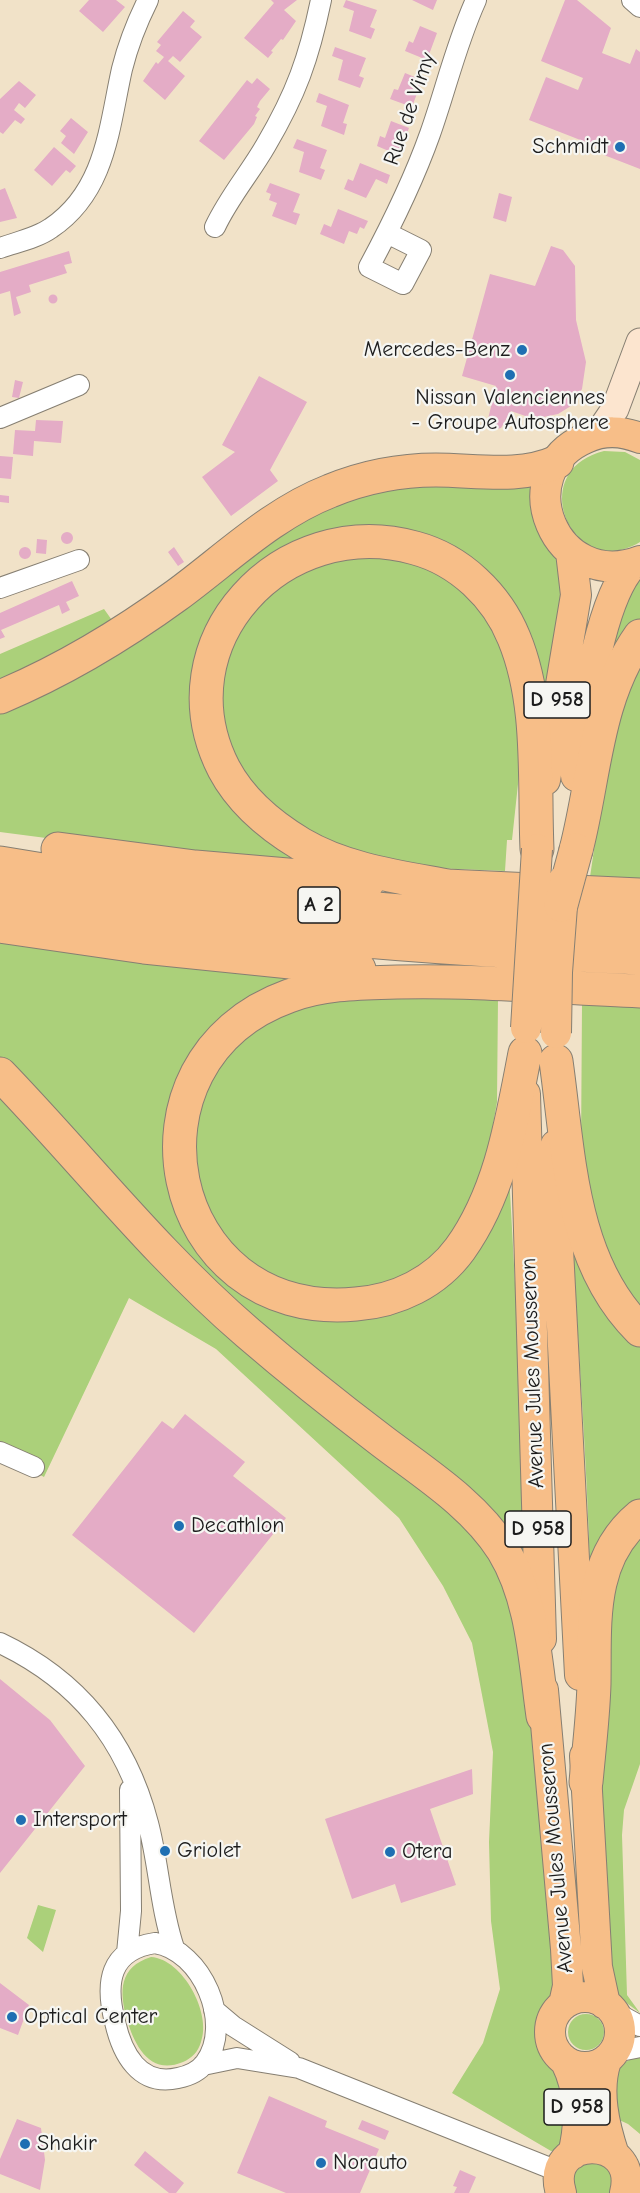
<!DOCTYPE html>
<style>
body{margin:0}
canvas{display:block;background:#f1e2c8}
</style>
<canvas width="640" height="2193"></canvas>
<script>
const c = document.querySelector('canvas').getContext('2d');
c.lineJoin = 'round';
function fill(path, color) {
  c.fillStyle = color;
  c.fill(path, 'evenodd');
}
function stroke(path, color, width, dash) {
  c.strokeStyle = color;
  c.lineWidth = width;
  c.lineCap = dash ? 'butt' : 'round';
  c.setLineDash(dash || []);
  c.stroke(path);
}
function label(font, color, halo, rows, align = 'center') {
  c.font = font + ' "Comic Neue",sans-serif';
  c.lineWidth = 4.5;
  c.setLineDash([]);
  c.textBaseline = 'middle';
  c.strokeStyle = halo;
  c.fillStyle = color;
  for (const [text, x, y, turn = 0] of rows) {
    c.save();
    c.translate(x, y);
    c.rotate((+turn || 0) * Math.PI / 180);
    c.textAlign = isNaN(turn) ? turn : align;
    if (halo) c.strokeText(text, 0, 0);
    c.fillText(text, 0, 0);
    c.restore();
  }
}
const green = new Path2D(`
 M604 451 625 452 640 460V542C573 583 523 471 604 451Z
 M536 482 546 542 562 568 559 630 539 716 509 610 370 529 230 603 211 753 333 868 123 848 0 832V707L274 533 377 485Z
 M346 553 407 558 461 584 491 619 508 656 521 756 512 840H507L505 871 432 868 340 849 293 824 243 775 221 721V669L255 601 297 569Z
 M640 575V625L615 664 607 650 613 629Z
 M104 609 114 623 0 685V654Z
 M640 659V879L590 877 613 720Z
 M0 938 309 975 281 989 173 1123 243 1288 390 1308 509 1173 531 1580 260 1336 0 1063Z
 M334 996 498 998 497 1102 487 1159 465 1217 433 1262 368 1291 281 1284 225 1244 194 1186 198 1095 231 1046 289 1011Z
 M582 1003 640 1006V1310L599 1241 581 1150Z
 M0 1092 468 1522 517 1604 539 1793 556 1983 552 2004 545 2014 539 2036 540 2045 559 2073 569 2098 560 2150 551 2151 452 2093 483 2043 500 1989 491 1921 489 1842 493 1752 472 1643 443 1586 399 1518 216 1349 129 1298 44 1477 0 1453Z
 M572 1222 640 1339V1507L590 1571C587 1455 577 1339 572 1222Z
 M640 1533V1764L624 1810 622 1835 627 1995 640 2013 620 1998 609 1977 602 1798 601 1682 618 1570Z
 M38 1905 56 1910 43 1952 27 1938Z
 M151 1957C183 1959 212 2014 201 2042 198 2052 192 2058 183 2062 150 2076 135 2046 127 2020 119 1991 119 1967 151 1957Z
 M568 2032a18 18 0 1 1 36 0a18 18 0 1 1-36 0Z
 M640 2057V2134L628 2124 615 2118C615 2094 608 2061 640 2057Z
 M585 2160 611 2167V2193H574L571 2176Z`);
const building = new Path2D(`
 M89 0H116L125 7 103 32 79 11Z
 M271 0H297L284 10 296 21 283 40 281 39 271 51 273 52 268 58 244 38 274 3Z
 M346 0 377 10 370 27 375 29 371 39 349 31 354 11 343 7Z
 M412 0H437L433 10Z
 M565 0H577L611 28 602 53 630 64 636 49 640 52V169L604 155 606 150 529 120 546 77 578 90 583 78 541 61Z
 M183 11 195 21 190 27 202 37 180 62 173 56 168 61 185 76 165 100 143 81 156 62 158 64 164 57 156 51 161 45 157 42Z
 M420 26 437 33 427 60 405 51 409 41 413 43Z
 M335 47 366 58 359 76 364 78 360 88 338 80 343 60 332 56Z
 M405 73 422 80 412 107 390 99 394 89 398 90Z
 M257 78 270 89 260 101 257 107 260 109 255 116 257 117 254 124 224 160 199 141 247 80 252 84Z
 M19 81 36 95 25 108 19 103 14 110 25 119 21 124 15 120 3 134 0 132V99Z
 M319 93 349 105 343 123 347 124 344 135 321 126 327 106 316 102Z
 M71 118 88 132 74 154 61 143 66 136 60 131Z
 M391 121 409 128 398 155 377 146 380 136 385 138Z
 M297 139 327 150 320 168 325 170 321 180 299 172 304 152 293 148Z
 M54 147 76 166 70 173 66 170 52 186 34 170Z
 M360 163 390 175 387 184 376 179 366 198 344 189 348 179 353 181Z
 M270 183 300 194 293 212 300 214 296 225 272 216 277 203 269 200 271 194 266 192Z
 M5 188 17 218 0 222V190Z
 M499 193 512 197 506 222 493 218Z
 M338 209 368 221 364 229 360 227 357 234 349 231 344 244 320 234 324 224 331 227Z
 M551 246 563 250 575 266 576 320 586 362 582 389 571 406 558 414 534 419 511 411 501 428 492 430 487 423 496 386 462 376 490 274 535 286Z
 M69 251 72 263 64 265 67 273 29 285 31 292 16 297 21 313 14 316 10 291 0 294V272Z
 M48.5 299a4.5 4.5 0 1 1 9 0a4.5 4.5 0 1 1-9 0Z
 M259 376 307 402 270 470 278 481 231 516 202 477 235 452 222 445Z
 M15 380 23 382 19 398 12 397Z
 M36 420 63 421 61 443 34 441 33 456 13 454 15 430 35 431Z
 M0 456 13 457 11 479 0 478Z
 M0 495 9 496V503L0 502Z
 M61 538a6 6 0 1 1 12 0a6 6 0 1 1-12 0Z
 M37 539 47 540 46 554 36 553Z
 M19 553a6 6 0 1 1 12 0a6 6 0 1 1-12 0Z
 M174 547 184 562 178 566 168 552Z
 M72 581 79 596 66 602 70 610 62 614 59 605 1 630 5 637 0 639V613Z
 M185 1414 245 1462 233 1476 286 1518 194 1633 72 1535 162 1421 173 1429Z
 M0 1679 50 1720 85 1766 0 1873Z
 M472 1769 473 1794 430 1809 456 1885 401 1903 395 1884 352 1899 325 1819Z
 M0 1983 29 2005 18 2035 0 2028Z
 M269 2096 327 2121 325 2127 379 2149 360 2193H286L237 2173Z
 M17 2119 41 2128 45 2160 40 2190 0 2174V2159Z
 M362 2120 389 2131 385 2140 358 2129Z
 M145 2151 184 2183 176 2193H169L134 2165Z
 M460 2170 476 2177 469 2193H454L457 2187 453 2186Z`);
const minor = new Path2D(`
 M632 0 640 7
 M215 227C229 197 250 173 266 145 296 94 309 58 321 0
 M387 233 421 250 403 284 369 267C392 224 414 179 430 134 446 89 456 44 476 0
 M0 248C17 242 37 238 51 228 106 191 109 127 122 69 128 45 137 22 148 0
 M0 418 79 385
 M0 588 79 560
 M0 1452 34 1467
 M0 1643C78 1680 126 1739 148 1823 159 1864 160 1907 174 1948
 M155 1943C202 1950 234 2024 205 2063 199 2071 188 2076 178 2078 139 2087 122 2053 115 2022 105 1983 109 1950 155 1943Z
 M127 1953 131 1911 130 1790
 M214 2010 233 2026 290 2062
 M613 2011 640 2026
 M615 2052 640 2047
 M203 2065 237 2058 299 2068 560 2172`);
const secondary = new Path2D(`
 M598 434 615 409 640 342`);
const primary = new Path2D(`
 M640 438C623 431 603 430 586 438 506 472 555 593 640 561
 M576 776C584 722 597 602 633 564
 M545 780 576 595 571 552
 M525 1094 541 1639
 M556 1145 558 1249 580 1675
 M543 1690 566 1949 568 1986 564 2004
 M585 1756 597 1967 605 2004
 M550 2032a35 35 0 1 1 70 0a35 35 0 1 1-70 0Z
 M606 2061C596 2091 604 2125 614 2155
 M566 2062C580 2090 581 2124 573 2154
 M561 2193C543 2134 640 2133 625 2193`);
const motorway = new Path2D(`
 M0 697C62 671 122 635 177 595 226 559 273 513 330 491 364 477 399 470 436 470 476 470 519 479 557 462
 M58 849 195 867 368 882
 M576 850C595 777 595 700 640 636
 M0 863C212 899 426 915 640 927
 M425 885 640 895
 M448 886C399 877 345 870 301 844 271 826 241 801 224 769 159 642 283 511 415 548 460 560 497 596 514 638 541 703 534 780 537 849
 M0 894C211 932 426 949 640 958
 M0 926 144 947 359 969
 M525 1053C512 1120 501 1192 460 1249 436 1282 397 1301 356 1304 162 1322 111 1060 289 996 323 983 361 983 397 982 478 980 559 988 640 991
 M556 1061C569 1153 570 1261 640 1330
 M0 1074C83 1160 156 1254 248 1333 291 1370 336 1406 382 1441 424 1473 474 1504 503 1550 533 1599 535 1660 543 1716
 M586 1782C589 1749 593 1717 594 1684 595 1624 588 1559 640 1516`);
const primaryBridge = new Path2D(`
 M526 1028 537 849
 M556 1033 557 972 564 880`);
const motorwayBridge = new Path2D(`
 M561 905 576 850`);
const markers = [
 [620,147,6,"#1f6fb2"],
 [522,350,6,"#1f6fb2"],
 [510,375,6,"#1f6fb2"],
 [179,1526,6,"#1f6fb2"],
 [21,1820,6,"#1f6fb2"],
 [165,1851,6,"#1f6fb2"],
 [390,1852,6,"#1f6fb2"],
 [12,2017,6,"#1f6fb2"],
 [25,2144,6,"#1f6fb2"],
 [321,2163,6,"#1f6fb2"]
];
const shields = [
 [557,700,66],
 [319,905,42],
 [538,1529,66],
 [577,2107,66]
];
const shieldNames = [
 ["D 958",557,700],
 ["A 2",319,905],
 ["D 958",538,1529],
 ["D 958",577,2107]
];
const streetNames = [
 ["Rue de Vimy",410,109,-71],
 ["Avenue Jules Mousseron",533,1373,-92],
 ["Avenue Jules Mousseron",556,1858,-95]
];
const poiNames = [
 ["Schmidt",608,147,"right"],
 ["Mercedes-Benz",510,350,"right"],
 ["Nissan Valenciennes",510,398,"center"],
 ["- Groupe Autosphere",510,423,"center"],
 ["Decathlon",191,1526],
 ["Intersport",33,1820],
 ["Griolet",177,1851],
 ["Otera",402,1852],
 ["Optical Center",24,2017],
 ["Shakir",37,2144],
 ["Norauto",333,2163]
];
fill(green, '#abd07a');
fill(building, '#e4acc6');
stroke(minor, '#867f72', 22);
stroke(secondary, '#867f72', 29);
stroke(primary, '#867f72', 32);
stroke(motorway, '#867f72', 35);
stroke(minor, '#fff', 20);
stroke(secondary, '#fce5cf', 27);
stroke(primary, '#f7be88', 30);
stroke(motorway, '#f7be88', 33);
stroke(primaryBridge, '#867f72', 32, []);
stroke(motorwayBridge, '#867f72', 35, []);
stroke(primaryBridge, '#f7be88', 30);
stroke(motorwayBridge, '#f7be88', 33);
for (const [x, y, r, color] of markers) {
  const dot = new Path2D();
  dot.arc(x, y, r, 0, 2 * Math.PI);
  c.fillStyle = color;
  c.fill(dot);
  stroke(dot, '#f6f6f2', 2);
}
for (const [x, y, w] of shields) {
  const box = new Path2D();
  box.roundRect(x - w / 2, y - 18, w, 36, 4.5);
  c.fillStyle = '#f6f6f2';
  c.fill(box);
  stroke(box, '#1c1c1c', 1.5);
}
label('bold 21px', '#1c1c1c', null, shieldNames);
label('22px', '#1c1c1c', '#f6f6f2', streetNames);
label('22px', '#1c1c1c', '#f6f6f2', poiNames, 'left');
</script>
